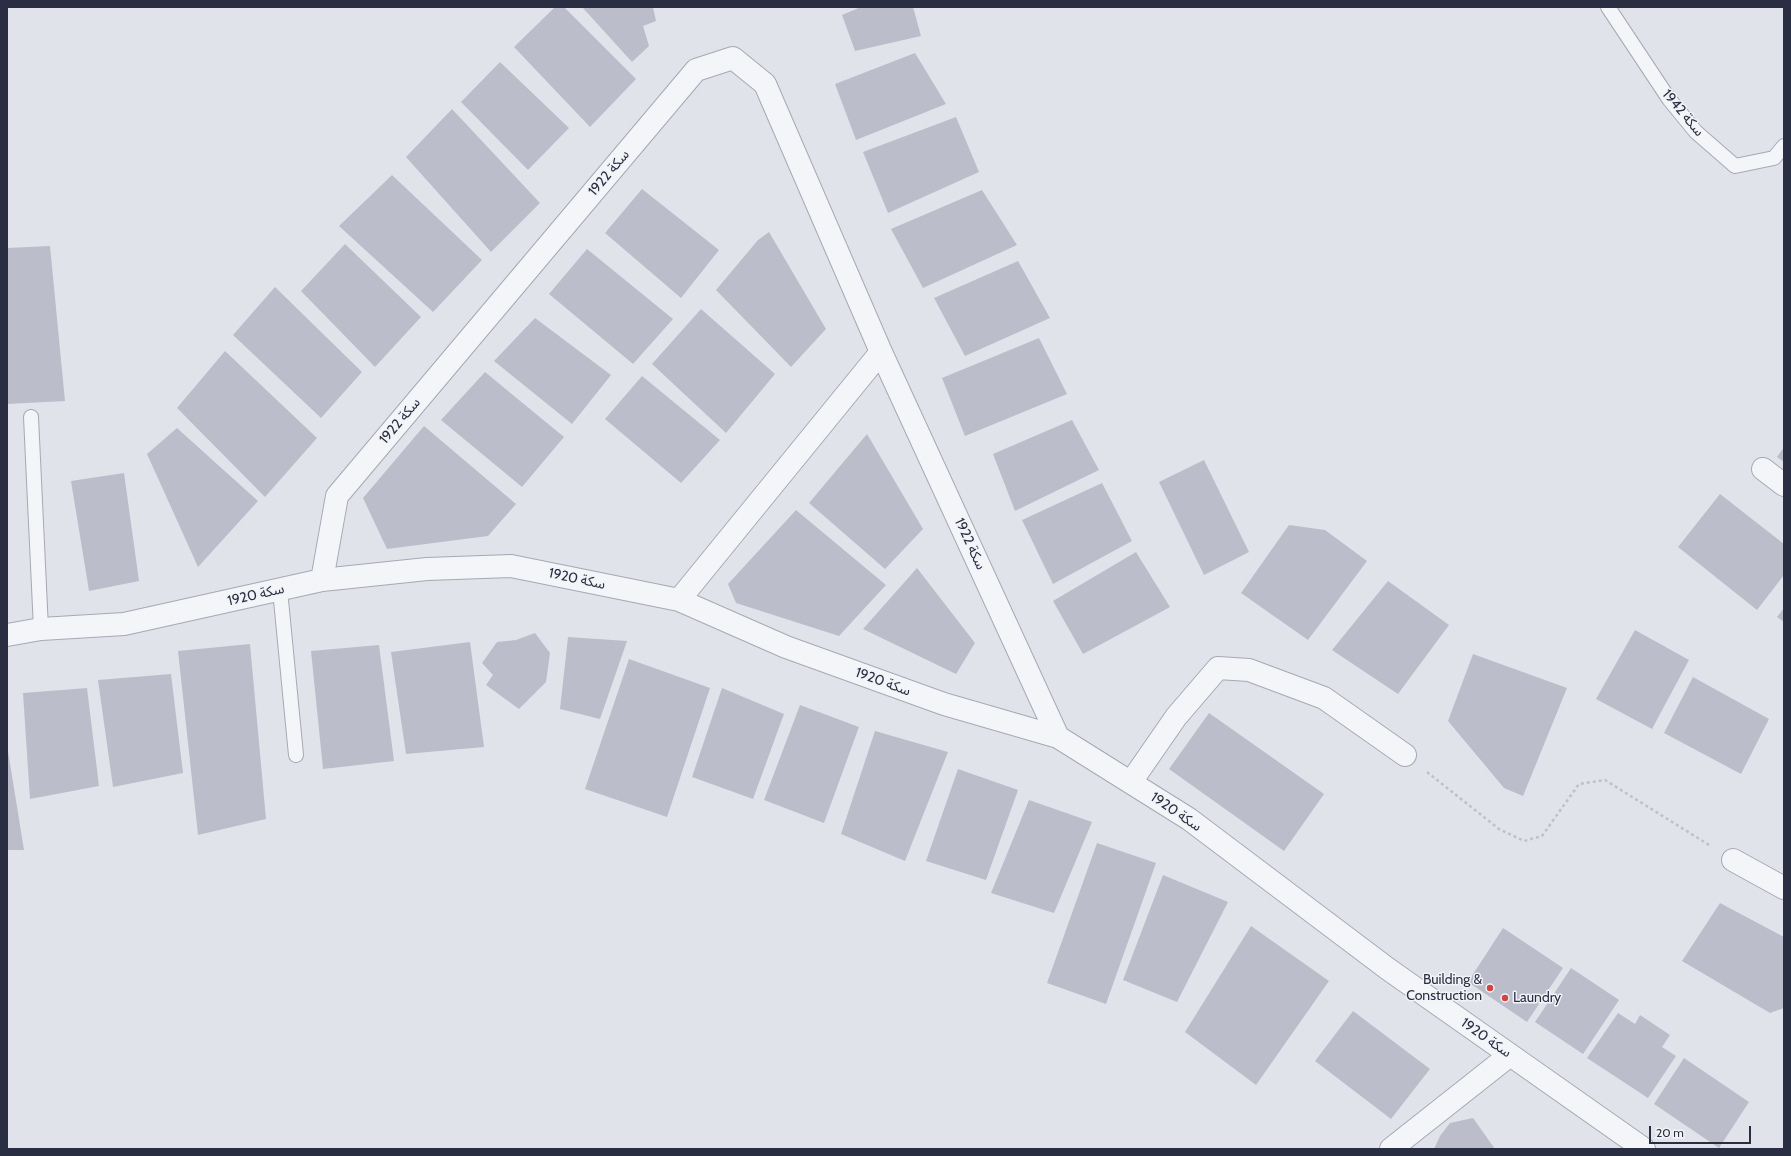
<!DOCTYPE html>
<meta charset="utf-8">
<style>
body{margin:0}
#map{position:relative;width:1791px;height:1156px;overflow:hidden;background:#e1e3ea;font-family:Cabin,sans-serif}
canvas{display:block}
.frame{position:absolute;inset:0;border:8px solid #292e43;pointer-events:none}
.scale{position:absolute;left:1649px;top:1126px;width:102px;height:18px;box-sizing:border-box;border:2px solid #292e43;border-top:0;padding-left:5px;font-size:12px;line-height:14px;white-space:nowrap;color:#292e43;-webkit-text-stroke:3px #f1f3f7;paint-order:stroke}
</style>
<div id="map">
<canvas width="1791" height="1156"></canvas>
<div class="frame"></div>
<div class="scale">20 m</div>
</div>
<script>
const c = document.querySelector('canvas').getContext('2d');
c.lineJoin = 'round';
function fill(path, color) {
  c.fillStyle = color;
  c.fill(path, 'evenodd');
}
function stroke(path, color, width, dash) {
  c.strokeStyle = color;
  c.lineWidth = width;
  c.lineCap = dash ? 'butt' : 'round';
  c.setLineDash(dash || []);
  c.stroke(path);
}
function label(font, color, halo, rows, align = 'center') {
  c.font = font + ' Cabin,"Noto Sans Arabic",sans-serif';
  c.lineWidth = 3;
  c.setLineDash([]);
  c.textBaseline = 'middle';
  c.strokeStyle = halo;
  c.fillStyle = color;
  for (const [text, x, y, turn = 0] of rows) {
    c.save();
    c.translate(x, y);
    c.rotate((+turn || 0) * Math.PI / 180);
    c.textAlign = isNaN(turn) ? turn : align;
    if (halo) c.strokeText(text, 0, 0);
    c.fillText(text, 0, 0);
    c.restore();
  }
}
const building = new Path2D(`
 M555 7H564L636 79 590 127 514 47Z
 M582 7H653L656 21 643 26 649 46 632 62Z
 M861 7H913L921 36 855 51 842 15Z
 M915 53 946 104 856 140 835 84Z
 M500 62 569 128 528 170 461 102Z
 M452 109 540 203 491 252 406 157Z
 M956 117 979 172 888 213 863 152Z
 M392 175 482 260 433 312 339 226Z
 M642 189 719 250 681 298 605 233Z
 M982 190 1017 245 923 288 891 229Z
 M769 232 826 329 791 367 716 290 758 240Z
 M345 244 421 317 375 367 301 291Z
 M50 246 65 401 7 404V248Z
 M587 249 673 319 633 364 549 294Z
 M1018 261 1050 318 965 356 934 298Z
 M275 287 362 372 321 418 233 335Z
 M701 309 775 374 726 433 652 364Z
 M535 318 611 375 572 424 494 361Z
 M1039 338 1067 394 965 436 942 378Z
 M225 351 317 438 265 497 177 408Z
 M485 372 564 437 522 487 441 420Z
 M642 376 720 440 681 483 605 419Z
 M1072 420 1099 470 1015 511 993 454Z
 M424 426 516 504 488 536 387 549 363 498Z
 M177 428 258 501 198 567 147 454Z
 M867 434 923 529 885 569 809 503Z
 M1784 447V462L1777 457Z
 M1204 460 1249 552 1204 575 1159 482Z
 M124 473 139 581 89 591 71 481Z
 M1102 483 1132 541 1053 584 1022 520Z
 M1720 494 1784 544V575L1757 610 1678 547Z
 M796 510 886 585 839 636 736 603 728 584Z
 M1289 525 1325 530 1367 561 1308 640 1241 593Z
 M1136 552 1170 607 1083 654 1053 601Z
 M917 568 975 643 956 674 863 629Z
 M1388 581 1449 625 1398 694 1332 650Z
 M1784 608V622L1777 617Z
 M1635 630 1689 660 1652 729 1596 699Z
 M535 633 550 653 546 682 519 709 486 685 493 675 482 663 497 642 516 640Z
 M568 637 627 641 600 719 560 709Z
 M470 642 484 747 406 754 391 652Z
 M250 644 266 819 198 835 178 651Z
 M379 645 394 761 323 769 311 651Z
 M1473 654 1567 688 1523 796 1504 788 1448 721Z
 M629 659 710 688 667 817 585 789Z
 M171 674 183 773 113 787 98 680Z
 M1693 677 1769 719 1741 774 1664 733Z
 M87 688 99 786 30 799 23 693Z
 M722 688 784 714 753 799 692 777Z
 M800 705 859 727 824 823 764 800Z
 M1209 713 1324 794 1284 851 1169 769Z
 M875 731 948 752 905 861 841 834Z
 M7 751H8L24 850H7Z
 M958 769 1018 790 986 880 926 861Z
 M1029 800 1092 822 1054 913 991 893Z
 M1097 843 1156 863 1106 1004 1047 983Z
 M1163 875 1228 902 1177 1002 1123 980Z
 M1720 903 1784 937V1008L1770 1013 1682 961Z
 M1251 926 1329 981 1256 1085 1185 1032Z
 M1503 928 1563 968 1527 1022 1468 982Z
 M1571 968 1619 1000 1583 1054 1535 1022Z
 M1353 1011 1430 1069 1391 1119 1315 1061Z
 M1618 1013 1635 1024 1640 1015 1670 1035 1662 1047 1676 1056 1648 1098 1587 1058Z
 M1684 1058 1749 1102 1719 1148 1654 1104Z
 M1473 1118 1495 1149H1434L1440 1136 1450 1123Z`);
const path = new Path2D(`
 M1427 772 1499 829 1524 841 1542 836 1579 784 1605 780 1709 845`);
const service = new Path2D(`
 M1608 7 1669 99 1696 132 1735 166 1774 158 1784 146
 M31 417 41 629
 M280 590 296 755`);
const minor = new Path2D(`
 M1763 469 1784 485
 M322 580 337 496 696 70 733 58 765 84 881 352 1058 737
 M679 600 881 352
 M7 635 41 629 124 624 322 580 427 569 511 566 679 600 786 647 944 704 1058 737 1189 819 1388 969 1644 1149
 M1131 782 1176 717 1218 668 1249 670 1324 698 1405 755
 M1733 860 1784 888
 M1391 1149 1510 1055`);
const markers = [
 [1490,988,4,"#d34442"],
 [1505,998,4,"#d34442"]
];
const streetNames = [
 ["سكة 1942",1683,113,50],
 ["سكة 1922",609,173,-50],
 ["سكة 1922",400,421,-50],
 ["سكة 1922",970,544,65],
 ["سكة 1920",577,579,12],
 ["سكة 1920",256,595,-13],
 ["سكة 1920",883,682,20],
 ["سكة 1920",1176,812,34],
 ["سكة 1920",1486,1038,35]
];
const poiNames = [
 ["Building &",1482,980],
 ["Construction",1482,996],
 ["Laundry",1513,998,"left"]
];
fill(building, '#bbbeca');
stroke(service, '#a6a9b5', 16);
stroke(minor, '#a6a9b5', 24);
stroke(path, '#bfc1c9', 2.5, [3, 3]);
stroke(service, '#f4f5f8', 14);
stroke(minor, '#f4f5f8', 22);
for (const [x, y, r, color] of markers) {
  const dot = new Path2D();
  dot.arc(x, y, r, 0, 2 * Math.PI);
  c.fillStyle = color;
  c.fill(dot);
  stroke(dot, '#f1f3f7', 1.5);
}
label('14px', '#292e43', '#f1f3f7', streetNames);
label('14px', '#292e43', '#f1f3f7', poiNames, 'right');
</script>
